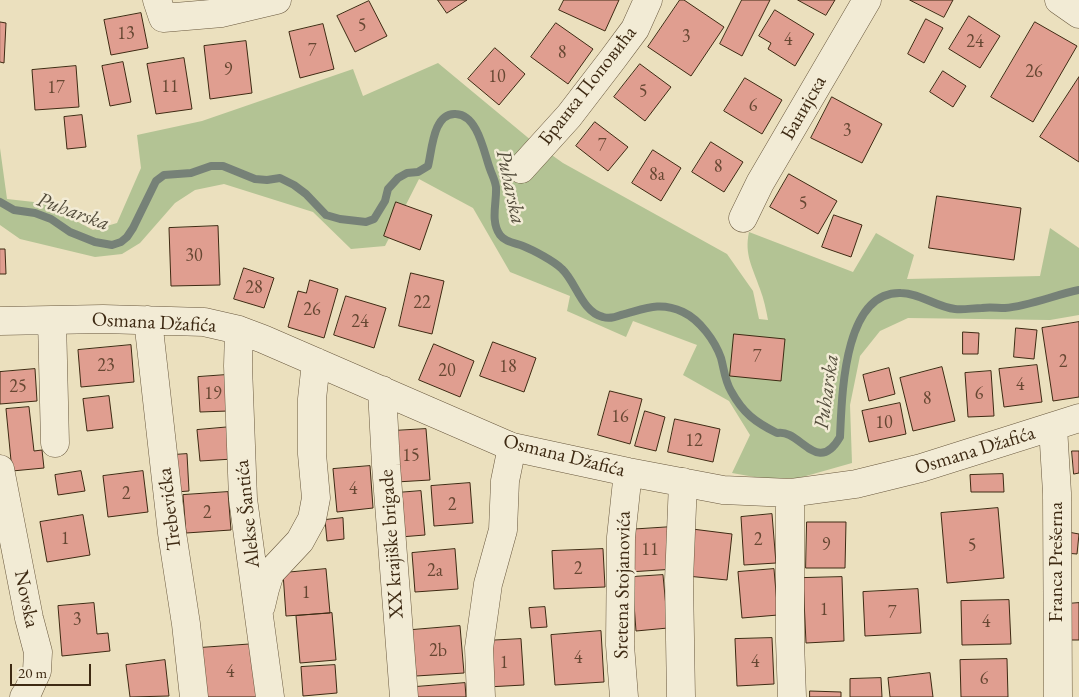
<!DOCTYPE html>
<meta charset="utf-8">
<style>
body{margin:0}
#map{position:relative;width:1079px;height:697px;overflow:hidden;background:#ebe0be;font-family:"EB Garamond",serif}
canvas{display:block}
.scale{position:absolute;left:10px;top:664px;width:81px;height:22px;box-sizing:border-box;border:2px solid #3e2a13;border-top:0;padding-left:6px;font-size:15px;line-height:18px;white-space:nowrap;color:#3e2a13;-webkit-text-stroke:4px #f2ebd5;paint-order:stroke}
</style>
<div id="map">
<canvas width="1079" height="697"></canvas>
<div class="scale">20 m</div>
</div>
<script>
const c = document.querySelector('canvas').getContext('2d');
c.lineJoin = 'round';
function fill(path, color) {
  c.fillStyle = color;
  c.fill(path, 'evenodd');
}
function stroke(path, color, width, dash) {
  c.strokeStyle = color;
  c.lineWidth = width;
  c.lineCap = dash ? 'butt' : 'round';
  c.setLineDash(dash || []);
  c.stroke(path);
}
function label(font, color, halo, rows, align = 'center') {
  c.font = font + ' "EB Garamond",serif';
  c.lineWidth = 5;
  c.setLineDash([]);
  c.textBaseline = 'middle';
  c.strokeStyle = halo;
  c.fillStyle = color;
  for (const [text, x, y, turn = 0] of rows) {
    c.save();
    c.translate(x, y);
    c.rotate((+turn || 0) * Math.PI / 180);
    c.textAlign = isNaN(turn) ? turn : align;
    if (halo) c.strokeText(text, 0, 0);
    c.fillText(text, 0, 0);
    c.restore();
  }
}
const green = new Path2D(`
 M438 63 532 141 563 163 727 254 753 291 759 319 768 320C766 310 764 299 760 289 753 268 744 255 749 232L853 272 876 233 914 255 907 279 1040 276 1050 228 1079 248V315L1050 320 908 318 880 331 860 356 850 405 852 463 799 478 766 479 732 473 750 435 729 401 683 375 697 345 633 321 626 337 567 311 570 296 510 272 473 208 419 179 385 246 351 249 313 212 224 184 195 190 175 203 140 243 122 254 95 257 20 239 0 225V148L7 199 43 203 93 230 117 223 141 168 137 135 202 121 353 69 363 96Z`);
const stream = new Path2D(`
 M0 202 14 210 35 213 51 219 70 232 95 242 112 245 121 242 127 237 133 228 156 181 164 175 191 173 211 166H223L255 179 267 180 280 178 294 185 306 194 326 215 340 219 366 222 374 219 385 201 388 189 398 178 407 173 418 172 428 166C432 151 433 112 456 114 478 115 484 153 490 169 492 175 495 180 496 187 497 202 490 221 500 235 505 242 515 243 523 246 533 250 554 261 562 269 576 282 582 312 603 317 609 319 616 317 621 315 645 309 659 301 683 312 700 320 715 341 721 358 724 369 725 381 731 391 743 413 755 422 777 433 800 428 817 477 840 437 842 397 843 291 901 293 920 293 936 307 955 309 964 310 973 308 982 308 989 307 997 308 1005 308 1030 306 1054 295 1079 290`);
const building = new Path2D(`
 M438 0H467L447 13Z
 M564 0H619L605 31 559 10Z
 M680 0H684L724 27 691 76 648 47Z
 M742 0H770L742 56 720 44Z
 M798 0H835L826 15Z
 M910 0H953L944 17Z
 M369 1 387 36 355 52 337 16Z
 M775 10 814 34 795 66 768 49 771 43 759 36Z
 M141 13 148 48 111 55 104 20Z
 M969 16 1000 36 980 68 949 49Z
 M926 19 943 28 924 63 908 54Z
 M0 22 6 23 4 63 0 62Z
 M1035 22 1077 46 1033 122 991 97Z
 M556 23 593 49 568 84 531 57Z
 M323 24 334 69 300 78 289 32Z
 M246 41 252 93 210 99 204 46Z
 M495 48 525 74 499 105 468 79Z
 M184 58 192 109 156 114 147 64Z
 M123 62 131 102 110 106 102 66Z
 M640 64 671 87 645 121 614 97Z
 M76 66 79 107 35 110 32 70Z
 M943 71 966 86 953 107 930 92Z
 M1079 77V162L1040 137Z
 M745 78 782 100 762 134 724 111Z
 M832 97 882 124 862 163 811 138Z
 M82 115 86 147 67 149 64 117Z
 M595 122 628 147 608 171 576 146Z
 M711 142 743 162 724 192 692 172Z
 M653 150 681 168 661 201 632 183Z
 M789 174 837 201 818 234 770 207Z
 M937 196 1021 208 1014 260 929 248Z
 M396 202 432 215 420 250 384 236Z
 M834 215 862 225 851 257 822 247Z
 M218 226 220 285 171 286 169 228Z
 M0 249H5L6 274H0Z
 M244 268 274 278 264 308 234 299Z
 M411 273 444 281 432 334 399 326Z
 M310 280 338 289 324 338 288 327 298 291 306 293Z
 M346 296 386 308 374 348 334 335Z
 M1079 322V397L1053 401 1042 328Z
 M1016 328 1037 330 1034 359 1014 357Z
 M963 332 979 333 978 354H963Z
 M734 334 785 339 781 381 730 376Z
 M493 342 536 358 524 392 480 376Z
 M434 344 474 361 460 397 419 380Z
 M131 345 134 382 81 387 78 350Z
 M1037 365 1042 402 1004 407 999 369Z
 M942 367 955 421 913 431 900 378Z
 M889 368 895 394 869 401 863 375Z
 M35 369 37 401 0 404V372Z
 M991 371 994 416 968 417 965 373Z
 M226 375 228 411 200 412 198 377Z
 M610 391 642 399 630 444 598 435Z
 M109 396 113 428 87 431 83 399Z
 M900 403 906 434 869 442 862 411Z
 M29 407 34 451 42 450 44 468 12 471 6 409Z
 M645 411 665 417 656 451 635 446Z
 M675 419 720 429 713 462 668 452Z
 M231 427 233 459 200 461 197 430Z
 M426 429 430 480 396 482 392 431Z
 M1072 451H1079V473L1074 474Z
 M187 454 189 491 176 492 173 455Z
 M370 466 373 508 337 512 333 469Z
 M81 471 85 491 58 495 55 475Z
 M143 471 148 512 108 517 103 476Z
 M1003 474 1004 492H971L970 475Z
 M470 483 473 523 434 526 431 486Z
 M421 491 425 535 400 537 396 493Z
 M228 492 231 530 186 533 183 495Z
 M998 508 1004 578 947 583 941 513Z
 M772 514 776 563 744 565 741 517Z
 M83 515 90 555 47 562 40 522Z
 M343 518 344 539 327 541 325 520Z
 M807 522H846L845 568H806Z
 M672 527 675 569 629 572 625 530Z
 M692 529 732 534 727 580 687 576Z
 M1068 532 1079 534 1077 554 1065 553Z
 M455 549 458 589 415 592 412 553Z
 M603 549 605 587 554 589 552 551Z
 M326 569 330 613 286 616 283 573Z
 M774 569 778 615 742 618 738 572Z
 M663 575 668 628 636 631 632 577Z
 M842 577 844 641 806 643 803 578Z
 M918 589 921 633 865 636 863 592Z
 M1009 600 1011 644 962 645 961 601Z
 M94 603 97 634 108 633 110 651 62 656 58 606Z
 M1079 603V640H1067L1066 604Z
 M545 607 547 627 531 628 529 608Z
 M332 613 336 660 300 663 296 616Z
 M460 626 464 673 416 676 412 630Z
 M601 631 604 682 555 685 551 635Z
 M772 638 774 684 737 686 735 639Z
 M521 639 524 685 487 687 484 641Z
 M255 644 260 697H203L199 648Z
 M1007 659 1008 697H961L960 660Z
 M165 660 169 696 130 697 126 665Z
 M335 665 337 693 303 696 301 667Z
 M930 673 933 697H890L888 678Z
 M881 678 882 697H850V679Z
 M465 683 466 697H416L415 687Z
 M810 691 841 692V697H810Z`);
const street = new Path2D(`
 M157 0 163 18 222 13 277 0
 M1059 0 1079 14
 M521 169 569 116 612 60 635 29 648 0
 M743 218 760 183 867 0
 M52 320 55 443
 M148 320 172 533 186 624 194 697
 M0 321 103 319 204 322 239 330 263 339 512 447 628 472 723 490 790 493 856 484 921 468 1079 418
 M239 330 238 366 243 499 270 697
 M382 390 386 465 404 697
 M1053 427 1057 493 1058 697
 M0 469 29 618 38 652 37 671 28 691 24 697
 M790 493V641L792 697
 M261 606 265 589 270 573 300 541 312 519 316 498 312 454V399L316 362
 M481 697 479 648 488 584 503 530 505 481 512 447
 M624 697 620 645 621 537 628 472
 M681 697 679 580 683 482`);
const numberNames = [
 ["5",362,26],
 ["13",126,34],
 ["3",686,37],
 ["4",788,40],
 ["24",975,42],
 ["7",312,51],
 ["8",562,53],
 ["9",228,70],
 ["26",1034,72],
 ["10",497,77],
 ["11",170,87],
 ["17",56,88],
 ["5",643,92],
 ["6",753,106],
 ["3",847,131],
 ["7",602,146],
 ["8",718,167],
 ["8a",657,175],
 ["5",803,204],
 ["30",194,256],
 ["28",254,288],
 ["22",422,303],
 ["26",312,310],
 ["24",360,322],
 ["7",757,357],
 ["2",1063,362],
 ["23",106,366],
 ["18",508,367],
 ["20",447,371],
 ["4",1020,385],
 ["25",18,387],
 ["19",213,394],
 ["6",979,394],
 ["8",927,399],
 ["16",620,417],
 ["10",884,423],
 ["12",694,441],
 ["15",411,456],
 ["4",353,489],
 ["2",126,494],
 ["2",452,505],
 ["2",207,513],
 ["1",65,539],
 ["2",758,540],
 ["9",826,545],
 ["5",972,546],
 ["11",650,550],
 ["2",578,569],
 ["2a",435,571],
 ["1",306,593],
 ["1",824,610],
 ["7",892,613],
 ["3",77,620],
 ["4",986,622],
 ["2b",438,651],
 ["4",578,658],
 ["4",755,662],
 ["1",504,663],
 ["4",230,672],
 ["6",984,679]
];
const streetNames = [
 ["Бранка Поповића",588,86,-52],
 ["Банијска",804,108,-60],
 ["Osmana Džafića",154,323,3],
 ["Osmana Džafića",975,451,-17],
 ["Osmana Džafića",564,456,14],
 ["Trebevićka",170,509,-97],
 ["Alekse Šantića",248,514,-96],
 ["XX krajiške brigade",392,544,-94],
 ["Franca Prešerna",1057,562,-90],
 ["Sretena Stojanovića",623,585,-89],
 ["Novska",26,599,78]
];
const waterNames = [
 ["Puharska",510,187,78],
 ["Puharska",73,212,20],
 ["Puharska",827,392,-82]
];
fill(green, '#b3c394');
stroke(stream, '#768177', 8);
fill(building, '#e09e90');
stroke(building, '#3e2a13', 1);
stroke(street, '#69583e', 29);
stroke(street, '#f2ebd5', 28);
label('18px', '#664732', null, numberNames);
label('20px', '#3e2a13', '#f2ebd5', streetNames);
label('italic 21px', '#554e3d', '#f2ebd5', waterNames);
</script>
